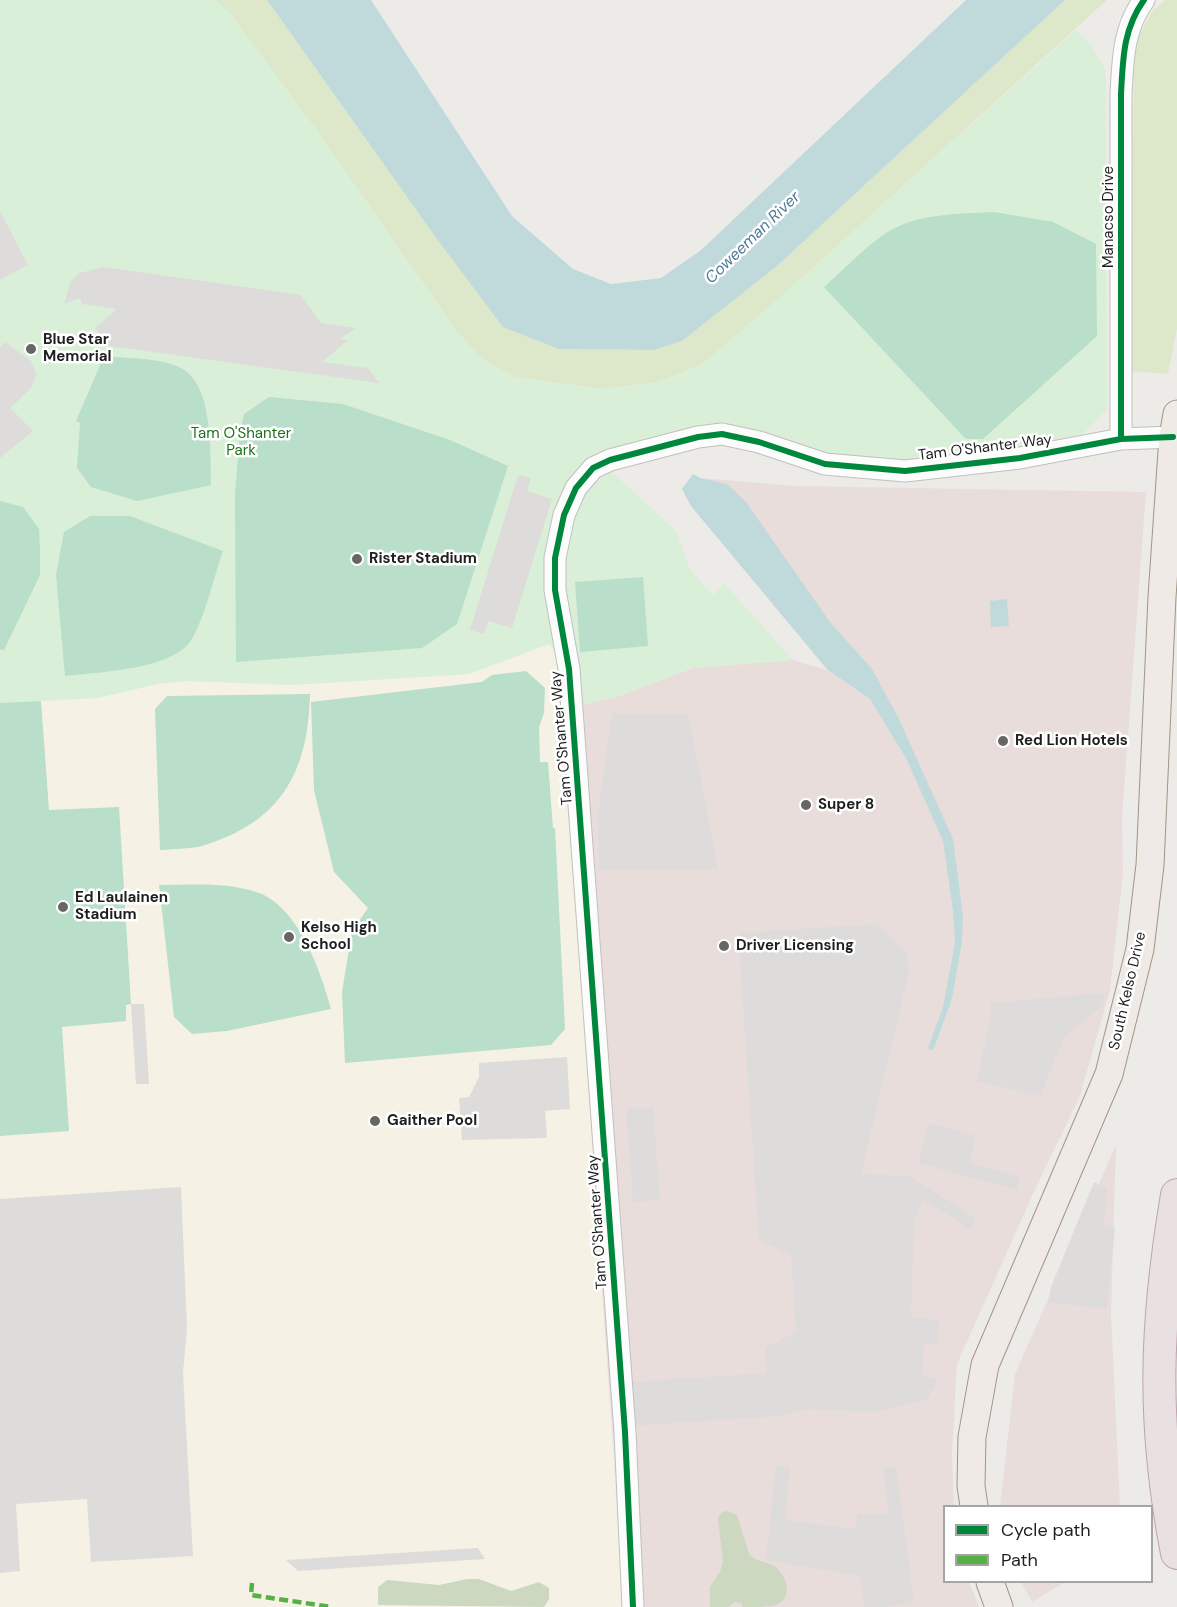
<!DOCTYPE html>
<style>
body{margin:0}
#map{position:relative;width:1177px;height:1607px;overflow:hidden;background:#edebe8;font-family:"DM Sans",sans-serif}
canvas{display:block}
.legend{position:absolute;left:943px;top:1505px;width:210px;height:78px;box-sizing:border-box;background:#fff;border:2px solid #a5a5a5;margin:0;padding:8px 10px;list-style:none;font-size:18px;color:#1f1f1f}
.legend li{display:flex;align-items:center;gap:12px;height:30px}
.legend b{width:30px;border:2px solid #a5a5a5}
</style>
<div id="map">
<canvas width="1177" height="1607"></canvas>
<ul class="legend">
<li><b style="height:8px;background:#00873e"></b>Cycle path</li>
<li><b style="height:8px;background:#55b145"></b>Path</li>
</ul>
</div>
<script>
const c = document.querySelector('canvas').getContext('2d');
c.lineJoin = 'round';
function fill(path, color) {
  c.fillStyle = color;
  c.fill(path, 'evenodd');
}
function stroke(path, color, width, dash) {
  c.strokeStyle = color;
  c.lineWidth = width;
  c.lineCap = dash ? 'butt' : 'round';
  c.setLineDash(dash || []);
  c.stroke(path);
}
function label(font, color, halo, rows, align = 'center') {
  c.font = font + ' "DM Sans",sans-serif';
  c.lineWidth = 5;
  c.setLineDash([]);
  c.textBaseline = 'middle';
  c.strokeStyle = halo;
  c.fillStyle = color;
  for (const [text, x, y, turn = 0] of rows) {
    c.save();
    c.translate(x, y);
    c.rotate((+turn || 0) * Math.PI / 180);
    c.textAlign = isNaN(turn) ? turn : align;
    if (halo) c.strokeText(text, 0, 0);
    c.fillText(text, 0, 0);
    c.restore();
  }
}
const commercial = new Path2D(`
 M693 474 700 478 795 486 1146 492 1122 818 1123 873 1110 990 1080 1096 1038 1183 957 1364 952 1454 954 1506H944V1582H969L979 1607H623L616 1476 592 1164 562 710 616 697 693 668 793 660 827 670 691 506 682 489Z
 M1116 1145 1111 1313 1120 1506H1000L1015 1374Z
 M1021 1582H1065L1032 1602Z`);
const education = new Path2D(`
 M549 644 560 656 623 1607H0V703L98 698 157 684 187 681 292 685 469 674Z`);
const grass = new Path2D(`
 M216 0H267L437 239 559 349 654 350 682 341 777 266 1065 0H1107L780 298 701 365 658 382 602 389 514 377 482 359 458 333 320 135 231 15Z
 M1165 0H1177V328L1168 374 1131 371 1134 46 1151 13Z`);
const forest = new Path2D(`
 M726 1511 737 1515 749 1554C755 1562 766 1561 774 1566 786 1575 795 1597 776 1605 767 1607 754 1607 743 1607L741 1603 735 1602 728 1607H710V1587L720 1572 723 1561 718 1519 721 1513Z
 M467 1579H479L511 1591 539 1582 549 1588V1599L544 1607 378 1605V1587L387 1580 439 1585Z`);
const park = new Path2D(`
 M0 0H216L231 14 320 135 458 333 482 359 514 377 602 389 658 382 701 365 780 297 1076 30 1092 46 1106 71 1107 409 1083 434 946 460 877 466 804 453 723 422 608 451 613 473 676 531 690 569 713 595 724 583 793 660 693 668 616 697 562 710 560 656 549 644 469 674 292 685 187 681 157 684 98 698 0 703Z`);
const pitch = new Path2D(`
 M994 212 1053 222 1096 244 1097 336 983 439H966L824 287C844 269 864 248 886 233 917 213 959 214 994 212Z
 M104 356C128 359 160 357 181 368 214 385 210 454 211 485L137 501 91 487 77 468 80 423 76 421Z
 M269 397 343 404 450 440 508 466 457 624 422 648 236 662 235 494 240 431 244 414Z
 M0 501 23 507 39 529 40 549V575L4 650 0 649Z
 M90 516H130L223 551C214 577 205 616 192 639 174 670 97 672 65 676L56 575 64 532Z
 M643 577 648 646 580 652 575 582Z
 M526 671 545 688 544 713 539 727 540 762H548L553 828H555L565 1029 551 1045 345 1063 342 992 352 931 368 908 334 872 314 790 311 702 482 682 492 675Z
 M310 694C308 773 281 822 202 846 189 849 173 849 160 850L155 709 167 696Z
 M41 701 49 810 119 807 131 1004 126 1005V1021L62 1027 69 1131 0 1136V703Z
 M159 885C191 885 225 882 256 892 297 904 321 971 331 1009L227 1031 192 1034 174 1017Z`);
const parking = new Path2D(`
 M0 211 28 265 0 280Z
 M103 267 301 295 321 323 356 328 340 339 348 340 322 362 368 368 379 383 109 346 95 328 117 309 82 304 80 298 64 304 71 281 80 273Z
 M5 342 31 361 36 374 32 387 10 408 33 431 0 458V347Z
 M518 475 531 478 527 491 552 499 512 628 488 621 484 634 470 630Z
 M612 713H688L718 869 599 870 598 815Z
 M876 924 907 954 909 971 861 1174 910 1176 977 1219 970 1229 923 1199 914 1221 911 1317 939 1320 937 1345 924 1344 922 1376 938 1379 927 1400 874 1412 807 1409 780 1416 631 1426 628 1382 766 1373 765 1347 796 1333 791 1255 759 1240 738 933Z
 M1103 993 1104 1005 1065 1036 1040 1096 977 1081 991 1015 990 1003Z
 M131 1004H144L149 1084H136Z
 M567 1057 570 1109 545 1111 547 1138 462 1140 459 1098 469 1097 479 1077V1063Z
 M653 1107 660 1200 633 1202 626 1109Z
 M928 1123 976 1136 969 1163 1020 1177 1017 1190 918 1163Z
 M1094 1182 1107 1188 1104 1223 1115 1228 1107 1309 1048 1302 1051 1287Z
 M181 1187 187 1329 183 1373 193 1556 91 1562 87 1499 16 1504 20 1571 0 1573V1199Z
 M776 1465 790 1467 785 1520 856 1529 857 1514H889L883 1468 896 1467 914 1602 887 1607H865L860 1576 766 1560Z
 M478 1548 485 1559 298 1571 286 1560Z`);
const water = new Path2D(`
 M267 0H371L512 216 573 269 611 284 661 278 700 251 966 0H1065L777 266 682 341 654 350 559 349 503 327 437 239Z
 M693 474 700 478 727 484 746 502 830 622 872 669 898 717 953 839 963 916 962 941 952 999 934 1048 931 1050 928 1048 943 1007 955 942 953 911 943 841 907 760 870 699 828 670 691 506 682 489Z
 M1007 599 1009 626 991 627 990 601Z`);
const minor = new Path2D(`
 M1121 439V94C1123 59 1123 29 1144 0
 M633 1607 625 1432 569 669 555 590V558L564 515 576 488 593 468 610 460 698 437 722 434 759 442 825 464 905 471 1020 458 1121 439 1173 437`);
const major = new Path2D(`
 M974 1506 971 1486 972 1437 985 1365 1109 1074 1140 949 1150 865 1162 597 1173 437 1177 414
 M990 1582 999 1607`);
const highway = new Path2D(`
 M1177 1195C1155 1325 1152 1424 1177 1553`);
const quiet = new Path2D(`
 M252 1583 251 1595 332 1607`);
const cycleway = new Path2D(`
 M1121 439V94C1123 59 1123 29 1144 0
 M633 1607 625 1432 569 669 555 590V558L564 515 576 488 593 468 610 460 698 437 722 434 759 442 825 464 905 471 1020 458 1121 439 1173 437`);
const markers = [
 [31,349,6,"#676665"],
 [357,559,6,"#676665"],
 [1003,741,6,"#676665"],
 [806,805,6,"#676665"],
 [63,907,6,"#676665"],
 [289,937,6,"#676665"],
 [724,946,6,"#676665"],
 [375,1121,6,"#676665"]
];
const streetNames = [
 ["Manacso Drive",1109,217,-90],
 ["Tam O'Shanter Way",985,448,-7],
 ["Tam O'Shanter Way",562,738,-95],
 ["South Kelso Drive",1128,991,-77],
 ["Tam O'Shanter Way",598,1222,-94]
];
const poiNames = [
 ["Blue Star",43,340],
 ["Memorial",43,357],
 ["Rister Stadium",369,559],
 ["Red Lion Hotels",1015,741],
 ["Super 8",818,805],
 ["Ed Laulainen",75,898],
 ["Stadium",75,915],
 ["Kelso High",301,928],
 ["School",301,945],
 ["Driver Licensing",736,946],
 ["Gaither Pool",387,1121]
];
const parkNames = [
 ["Tam O'Shanter",241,434],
 ["Park",241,451]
];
const waterNames = [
 ["Coweeman River",753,238,-44]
];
fill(commercial, '#e9dddc');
fill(education, '#f5f2e5');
fill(grass, '#dde7ca');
fill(forest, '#ccd8c0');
fill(park, '#daefd7');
fill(pitch, '#b9dec9');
fill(parking, '#dddcdb');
fill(water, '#c0dadc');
stroke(minor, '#c0c0be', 23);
stroke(major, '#a19587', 29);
stroke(highway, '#bea3ae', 34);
stroke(minor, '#fcfcfc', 21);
stroke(major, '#f0eae6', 27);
stroke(highway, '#e9e0e2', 32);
stroke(quiet, '#55b145', 4.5, [9, 4.5]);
stroke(cycleway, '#00873e', 6);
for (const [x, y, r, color] of markers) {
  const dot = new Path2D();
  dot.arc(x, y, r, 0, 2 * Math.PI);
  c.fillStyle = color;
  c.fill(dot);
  stroke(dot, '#fff', 2);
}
label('15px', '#1f1f1f', '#fff', streetNames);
label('bold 15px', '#1f1f1f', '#fff', poiNames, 'left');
label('15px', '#1c7119', '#fff', parkNames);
label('italic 16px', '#4f7a95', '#fff', waterNames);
</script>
